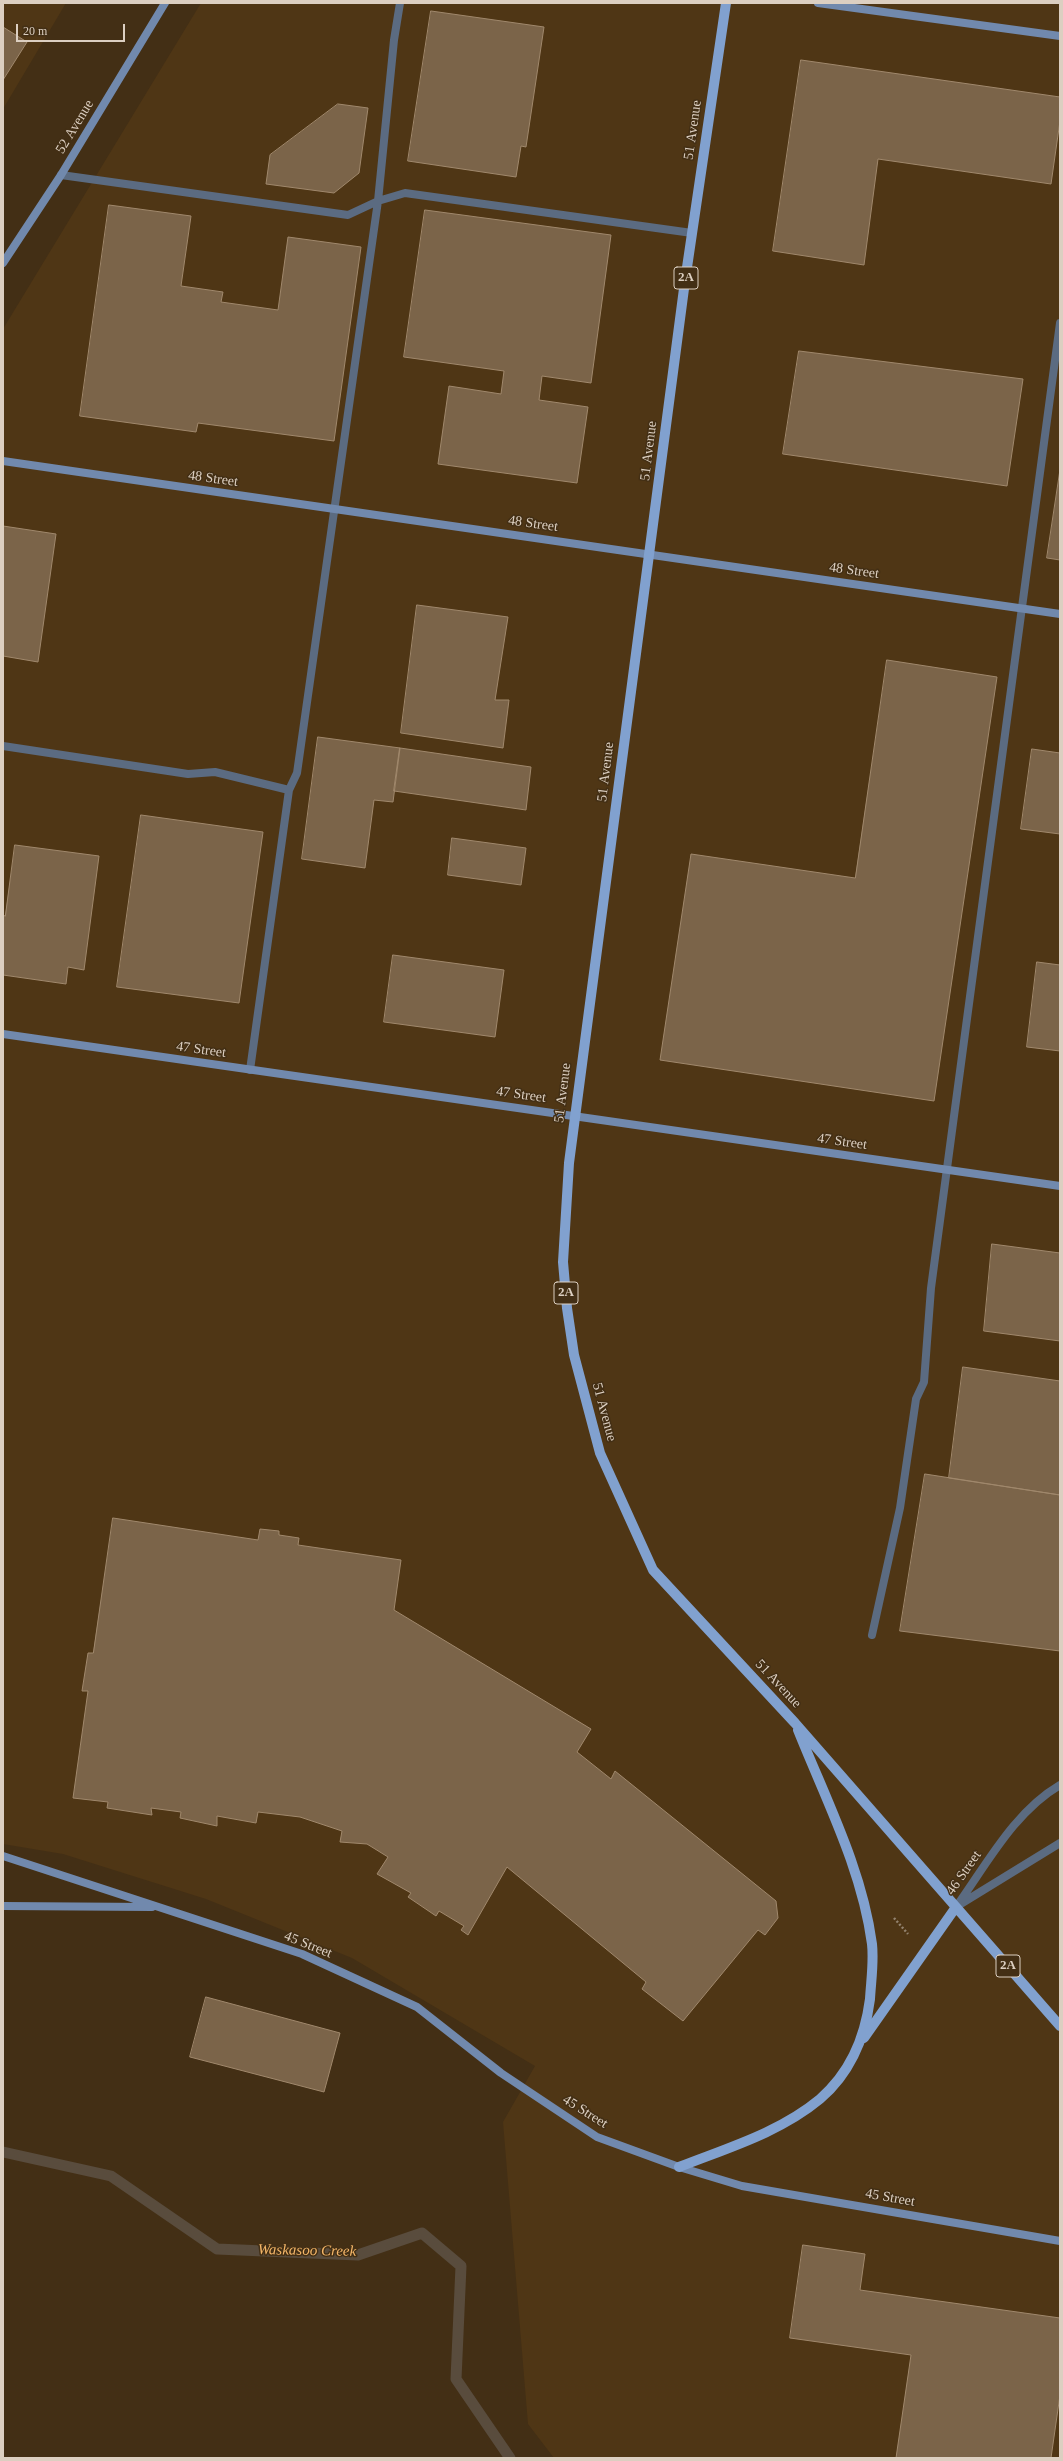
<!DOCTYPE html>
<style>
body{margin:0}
#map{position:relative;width:1063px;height:2461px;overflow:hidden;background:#432f15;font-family:Georgia,serif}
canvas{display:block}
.frame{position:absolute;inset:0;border:4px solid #dccfc1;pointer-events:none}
.scale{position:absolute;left:16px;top:24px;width:109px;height:18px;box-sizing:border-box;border:2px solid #dccfc1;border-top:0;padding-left:5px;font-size:12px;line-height:14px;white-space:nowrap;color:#dccfc1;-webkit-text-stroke:3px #432f15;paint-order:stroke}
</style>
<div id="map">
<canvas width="1063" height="2461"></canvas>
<div class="frame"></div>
<div class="scale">20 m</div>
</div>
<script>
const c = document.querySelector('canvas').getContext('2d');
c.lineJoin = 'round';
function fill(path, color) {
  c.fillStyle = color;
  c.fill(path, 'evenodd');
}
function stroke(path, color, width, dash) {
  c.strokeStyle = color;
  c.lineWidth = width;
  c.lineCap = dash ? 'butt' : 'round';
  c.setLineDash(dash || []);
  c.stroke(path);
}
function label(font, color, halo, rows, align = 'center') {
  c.font = font + ' Georgia,serif';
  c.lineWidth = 3;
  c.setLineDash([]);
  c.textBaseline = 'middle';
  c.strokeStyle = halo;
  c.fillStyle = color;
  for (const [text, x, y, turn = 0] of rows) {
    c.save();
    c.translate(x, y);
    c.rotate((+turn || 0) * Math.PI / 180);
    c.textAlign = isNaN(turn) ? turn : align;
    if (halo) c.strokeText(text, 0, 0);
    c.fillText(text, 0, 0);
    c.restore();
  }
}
const built = new Path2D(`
 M3 3H66L3 109Z
 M201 3H1060V2458H554L528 2424 503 2122 535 2066 352 1958 206 1899 63 1854 3 1844V329Z`);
const stream = new Path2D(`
 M3 2152 111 2176 217 2249 358 2255 422 2233 461 2266 456 2379 510 2458`);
const building = new Path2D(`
 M431 11 544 27 526 147 521 146 516 177 408 161Z
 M3 27 27 42 3 80Z
 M801 60 1060 97V121L1051 184 878 159 864 265 773 251Z
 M338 104 368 108 359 173 334 193 266 184 270 155Z
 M109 205 191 216 181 286 223 292 221 302 278 310 288 237 361 247 334 441 198 423 196 432 80 416Z
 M425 210 611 235 591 383 542 376 539 400 588 407 577 483 438 464 449 386 501 394 504 371 404 357Z
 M799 351 1023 379 1007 486 783 454Z
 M1060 470V560L1047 558Z
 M3 526 56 534 38 662 3 656Z
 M417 605 508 617 495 700H509L503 748 401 733Z
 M887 660 997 677 934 1101 660 1060 691 854 855 878Z
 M318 737 400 748 393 802 374 800 365 868 302 859Z
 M400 748 531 767 526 810 394 791Z
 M1032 749 1060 753V834L1021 829Z
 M141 815 263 832 239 1003 117 987Z
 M452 838 526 848 521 885 448 875Z
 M15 845 99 856 84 970 68 967 66 984 3 975V915L5 916Z
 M393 955 504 970 495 1037 384 1022Z
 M1037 962 1060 965V1051L1027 1047Z
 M992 1244 1060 1253V1341L984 1331Z
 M963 1367 1060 1381V1495L949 1478Z
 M925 1474 1060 1495V1651L900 1631Z
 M113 1518 258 1540 260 1529 279 1531V1535L299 1538 298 1545 401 1560 394 1610 591 1729 577 1752 611 1779 615 1771 776 1901 778 1918 765 1935 758 1930 683 2021 642 1989 646 1982 507 1867 468 1935 461 1930 464 1926 439 1911 436 1916 408 1897 411 1893 377 1874 388 1857 367 1844 340 1842 342 1831 300 1817 258 1812 256 1823 217 1816V1826L180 1818 181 1812 151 1808 152 1815 107 1808 108 1802 73 1798 88 1691H82L88 1653H93Z
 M206 1997 340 2033 324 2092 190 2057Z
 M803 2245 865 2254 860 2290 1060 2318V2395L1051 2458H896L911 2355 790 2338Z`);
const path = new Path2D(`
 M894 1918 908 1934`);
const lane = new Path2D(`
 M61 175 348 215 378 201 405 193 692 233
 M3 746 188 774 215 772 289 790
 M250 1070 289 790 297 773 378 201 394 40 400 3
 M872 1635 900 1508 916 1399 924 1382 931 1288 1060 323`);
const street = new Path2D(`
 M959 1905 1060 1843
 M956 1907C987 1864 1014 1812 1060 1785`);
const secondary = new Path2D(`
 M818 3 1060 36
 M3 263 61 175 165 3
 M3 461 1060 614
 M3 1034 1060 1186
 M3 1856 302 1954 417 2007 501 2073 597 2137 679 2167 742 2186 1060 2241
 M3 1906 152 1907`);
const primary = new Path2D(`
 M726 3 685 281 569 1163 563 1262 567 1308 574 1355 600 1453 653 1570 795 1723 1060 2026
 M864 2038 956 1907
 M679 2167C727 2148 779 2133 820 2099 850 2073 865 2038 870 1999 871 1981 874 1962 872 1944 862 1869 826 1800 798 1730`);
const shields = [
 [686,278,24],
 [566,1293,24],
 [1008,1966,24]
];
const shieldNames = [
 ["2A",686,278],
 ["2A",566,1293],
 ["2A",1008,1966]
];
const streetNames = [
 ["52 Avenue",75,127,-59],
 ["51 Avenue",693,130,-82],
 ["51 Avenue",649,451,-83],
 ["48 Street",213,479,8],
 ["48 Street",533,524,8],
 ["48 Street",854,571,8],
 ["51 Avenue",606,772,-83],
 ["47 Street",201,1050,8],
 ["51 Avenue",563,1093,-83],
 ["47 Street",521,1095,8],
 ["47 Street",842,1142,8],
 ["51 Avenue",604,1412,75],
 ["51 Avenue",778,1684,47],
 ["46 Street",964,1873,-55],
 ["45 Street",308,1945,22],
 ["45 Street",585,2112,32],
 ["45 Street",890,2198,10]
];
const waterNames = [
 ["Waskasoo Creek",307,2251,1]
];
fill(built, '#4f3615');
stroke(stream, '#594c3d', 11);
fill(building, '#7b6449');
stroke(building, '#a0886c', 1);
stroke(path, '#93836f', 2.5, [2, 2]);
stroke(lane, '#5b6b81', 8);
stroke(street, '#5b6b81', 8);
stroke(secondary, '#7189ad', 8);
stroke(primary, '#81a1cf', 10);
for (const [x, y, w] of shields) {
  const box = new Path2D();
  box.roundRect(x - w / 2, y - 11, w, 22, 3);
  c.fillStyle = '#432f15';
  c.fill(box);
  stroke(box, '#dccfc1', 1);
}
label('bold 13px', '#dccfc1', null, shieldNames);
label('14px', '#dccfc1', '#432f15', streetNames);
label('italic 15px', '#f5b769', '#432f15', waterNames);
</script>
